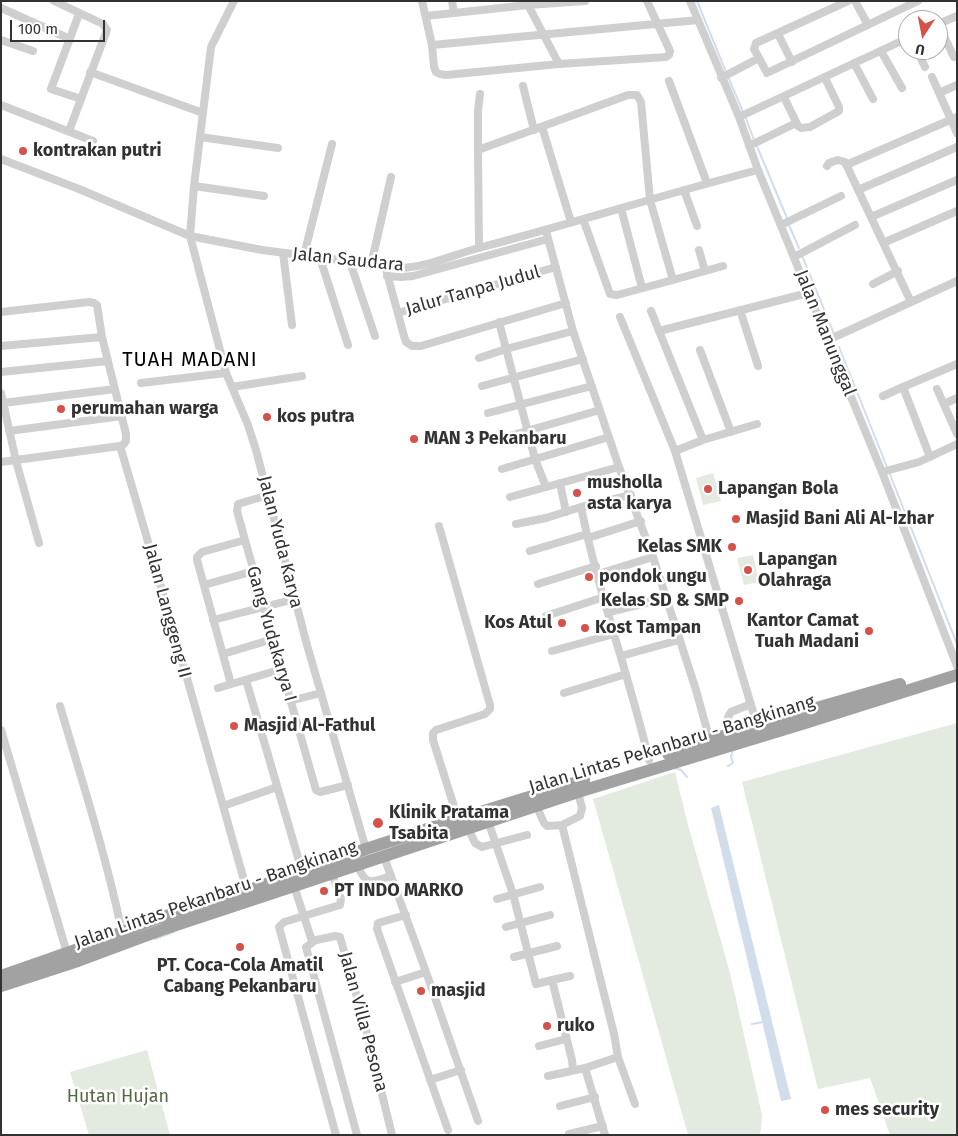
<!DOCTYPE html>
<style>
body{margin:0}
#map{position:relative;width:958px;height:1136px;overflow:hidden;background:#fff;font-family:"Fira Sans",sans-serif}
canvas{display:block}
.frame{position:absolute;inset:0;border:2px solid #323232;pointer-events:none}
.north{position:absolute;left:898px;top:10px;width:50px;height:50px;box-sizing:border-box;background:#fff;border:1px solid #adadad;border-radius:50%;rotate:191deg;font-size:14px;font-weight:700;line-height:20px;text-align:center;color:#323232}
.north::after{content:'';display:block;margin:auto;width:18px;height:22px;background:#d55149;clip-path:polygon(50% 0,100% 100%,50% 72%,0 100%)}
.scale{position:absolute;left:10px;top:20px;width:95px;height:22px;box-sizing:border-box;border:2px solid #323232;border-top:0;padding-left:6px;font-size:15px;line-height:18px;white-space:nowrap;color:#323232;-webkit-text-stroke:4px #fff;paint-order:stroke}
</style>
<div id="map">
<canvas width="958" height="1136"></canvas>
<div class="frame"></div>
<div class="north">U</div>
<div class="scale">100 m</div>
</div>
<script>
const c = document.querySelector('canvas').getContext('2d');
c.lineJoin = 'round';
function fill(path, color) {
  c.fillStyle = color;
  c.fill(path, 'evenodd');
}
function stroke(path, color, width, dash) {
  c.strokeStyle = color;
  c.lineWidth = width;
  c.lineCap = dash ? 'butt' : 'round';
  c.setLineDash(dash || []);
  c.stroke(path);
}
function label(font, color, halo, rows, align = 'center') {
  c.font = font + ' "Fira Sans",sans-serif';
  c.lineWidth = 5;
  c.setLineDash([]);
  c.textBaseline = 'middle';
  c.strokeStyle = halo;
  c.fillStyle = color;
  for (const [text, x, y, turn = 0] of rows) {
    c.save();
    c.translate(x, y);
    c.rotate((+turn || 0) * Math.PI / 180);
    c.textAlign = isNaN(turn) ? turn : align;
    if (halo) c.strokeText(text, 0, 0);
    c.fillText(text, 0, 0);
    c.restore();
  }
}
const green = new Path2D(`
 M713 473 721 501 703 505 696 478Z
 M753 555 759 582 744 585 737 558Z
 M957 723V1135H890L870 1078 818 1089 742 782Z
 M675 772 688 825 730 973 762 1115 761 1130 759 1135H688L593 799Z
 M147 1050 170 1135H89L70 1072Z`);
const water = new Path2D(`
 M719 805 791 1099 781 1101 711 808Z`);
const stream = new Path2D(`
 M697 1 726 72
 M729 79 743 112
 M745 116 754 140
 M756 144 787 218
 M788 223 799 248
 M803 258 834 334
 M839 347 887 467
 M889 472 957 644
 M728 766 733 763 731 757 733 749
 M675 768 681 770 687 777
 M155 939 174 932
 M752 1024 763 1022`);
const minor = new Path2D(`
 M54 1 103 24 107 30 81 99 51 89 79 14
 M234 1 211 47 194 186 190 236 226 373 248 425 256 450 307 645 366 849
 M422 1 432 45 434 67 436 72 440 74 446 75 559 64 666 57 669 55 670 51 647 1
 M452 1 454 13
 M690 1 739 117 758 170 882 472 957 666
 M855 1 868 25
 M528 5 559 64
 M1 8 70 39
 M426 16 528 5 585 1
 M938 24 954 57
 M938 24 957 16
 M778 34 792 62
 M1 40 33 51
 M432 45 698 20
 M917 50 925 67
 M881 51 902 88
 M759 58 754 49 756 43 848 1
 M854 63 873 99
 M90 72 203 113
 M932 77 957 133
 M721 78 759 58 767 73 918 1
 M669 81 707 183
 M523 86 534 130
 M939 93 957 85
 M784 97 798 126 801 128 810 127 839 111V107L825 78
 M1 105 93 141
 M739 117 908 38
 M542 127 571 222
 M69 131 81 99
 M200 137 278 148
 M749 146 796 123
 M478 150V111L480 94
 M1 159 79 189 190 236 262 250 401 268C428 267 455 254 482 247 574 223 665 194 758 170
 M846 165 957 117
 M827 166 829 163 838 160 845 162 911 302
 M194 186 264 196
 M684 190 697 226
 M858 190 957 147
 M621 208 642 288
 M871 217 957 180
 M781 225 841 196
 M546 231 573 331 619 467 653 557 696 690 710 741
 M883 243 957 211
 M479 248 478 150 628 95H637L641 102 650 200 673 280 617 295 610 294 583 219
 M699 250 705 271
 M283 253 292 325
 M304 255 332 144
 M794 257 855 225
 M320 258 348 345
 M350 262 375 336
 M371 265 391 177
 M385 266 404 336 406 342 412 346H421L566 303
 M387 276 401 277 413 276 548 239
 M673 280 723 266
 M873 284 898 271
 M740 310 758 366
 M651 311 703 440
 M1 312 89 302 94 303 97 305 102 337 126 434V441L124 444 120 446
 M398 313 556 267
 M620 317 675 451 703 440 757 424
 M499 322 535 459 546 487
 M659 331 808 293
 M828 340 957 281
 M1 346 102 337
 M700 350 731 432
 M479 358 506 349 573 331
 M1 372 108 361
 M141 383 226 373
 M482 386 583 359
 M232 387 302 376
 M903 387 957 364
 M937 389 957 434
 M1 393 16 461 39 543
 M883 396 903 387 930 457
 M3 403 115 389
 M944 404 957 398
 M488 413 592 386
 M9 431 122 416
 M492 441 600 410
 M675 451 757 725
 M1 462 120 446C164 594 205 742 247 891
 M502 469 609 437
 M882 472 919 462 957 444
 M560 483 566 512
 M268 495 238 504 237 511 245 540 316 790 320 792 348 785
 M510 497 619 467
 M581 507 631 495
 M516 524 546 518 581 507C598 592 629 675 649 760
 M439 526 490 705V709L485 714 436 730 433 733V740L458 819
 M588 538 641 521
 M530 551 587 534
 M598 574 653 557
 M538 584 596 566
 M204 585 254 571
 M609 612 667 598
 M546 616 604 597
 M213 620 295 599
 M552 651 614 634
 M223 654 273 639
 M621 656 679 640
 M246 680 302 871
 M231 684 197 560V557L202 552 245 540
 M218 688 282 669
 M564 693 626 674
 M290 701 321 693
 M60 706C82 781 106 855 122 932
 M1 730 67 953
 M730 735C728 727 725 719 731 712L751 704
 M578 792 582 808 580 816 562 825 614 1034 618 1057 635 1104
 M536 805 544 823 547 826 562 825
 M223 806 277 787
 M488 821 513 894 536 984 552 980 572 1060 573 1070
 M468 828 475 843 482 847 527 835
 M384 857 391 876
 M358 866C366 887 372 882 391 876L426 972 478 1121
 M332 874 341 899 340 905 284 922 279 927 336 1135
 M294 886 312 941
 M497 899 540 887
 M406 915 378 923 377 929 448 1130
 M506 927 550 915
 M514 957 557 946
 M552 980 570 976
 M395 982 426 972
 M539 1046 566 1039
 M585 1068 605 1135
 M548 1076 585 1068 618 1057
 M430 1080 461 1070
 M560 1106 595 1097
 M569 1134 603 1126
 M357 1135 306 947 312 943V941L335 936 340 937 366 1029 392 1135`);
const trunk = new Path2D(`
 M668 754 757 725 900 684
 M1 976 67 953 159 918 247 891 366 849 458 819 584 780
 M1 986 78 961 164 929 578 792 802 724 957 675`);
const markers = [
 [23,151,5,"#d55149"],
 [61,409,5,"#d55149"],
 [267,417,5,"#d55149"],
 [414,439,5,"#d55149"],
 [708,489,5,"#d55149"],
 [577,493,5,"#d55149"],
 [736,519,5,"#d55149"],
 [732,547,5,"#d55149"],
 [748,570,5,"#d55149"],
 [589,577,5,"#d55149"],
 [739,601,5,"#d55149"],
 [562,623,5,"#d55149"],
 [585,628,5,"#d55149"],
 [869,631,5,"#d55149"],
 [234,726,5,"#d55149"],
 [378,823,6,"#d55149"],
 [324,891,5,"#d55149"],
 [240,947,5,"#d55149"],
 [421,991,5,"#d55149"],
 [547,1026,5,"#d55149"],
 [825,1110,5,"#d55149"]
];
const poiNames = [
 ["kontrakan putri",33,151],
 ["perumahan warga",71,409],
 ["kos putra",277,417],
 ["MAN 3 Pekanbaru",424,439],
 ["musholla",587,483],
 ["asta karya",587,504],
 ["Lapangan Bola",718,489],
 ["Masjid Bani Ali Al-Izhar",746,519],
 ["Kelas SMK",722,547,"right"],
 ["Lapangan",758,560],
 ["Olahraga",758,581],
 ["pondok ungu",599,577],
 ["Kelas SD & SMP",729,601,"right"],
 ["Kantor Camat",859,621,"right"],
 ["Tuah Madani",859,642,"right"],
 ["Kos Atul",552,623,"right"],
 ["Kost Tampan",595,628],
 ["Masjid Al-Fathul",244,726],
 ["Klinik Pratama",389,813],
 ["Tsabita",389,834],
 ["PT INDO MARKO",334,891],
 ["PT. Coca-Cola Amatil",240,966,"center"],
 ["Cabang Pekanbaru",240,987,"center"],
 ["masjid",431,991],
 ["ruko",557,1026],
 ["mes security",835,1110]
];
const streetNames = [
 ["Jalan Saudara",348,260,6],
 ["Jalur Tanpa Judul",473,291,-16],
 ["Jalan Manunggal",825,333,68],
 ["Jalan Yuda Karya",280,542,76],
 ["Jalan Langgeng II",167,611,75],
 ["Gang Yudakarya I",271,634,74],
 ["Jalan Lintas Pekanbaru - Bangkinang",672,745,-17],
 ["Jalan Lintas Pekanbaru - Bangkinang",216,895,-19],
 ["Jalan Villa Pesona",363,1022,75]
];
const parkNames = [
 ["Hutan Hujan",118,1097]
];
const quarterNames = [
 ["TUAH MADANI",190,360]
];
fill(green, '#e3eadf');
fill(water, '#d1ddea');
stroke(stream, '#d1ddea', 2);
stroke(minor, '#cfcfcf', 8);
stroke(trunk, '#a2a2a2', 12);
for (const [x, y, r, color] of markers) {
  const dot = new Path2D();
  dot.arc(x, y, r, 0, 2 * Math.PI);
  c.fillStyle = color;
  c.fill(dot);
  stroke(dot, '#fff', 2);
}
label('bold 18px', '#323232', '#fff', poiNames, 'left');
label('18px', '#323232', '#fff', streetNames);
label('18px', '#506a43', '#fff', parkNames);
c.letterSpacing = '1px';
label('20px', '#000', '#fff', quarterNames);
c.letterSpacing = '0px';
</script>
